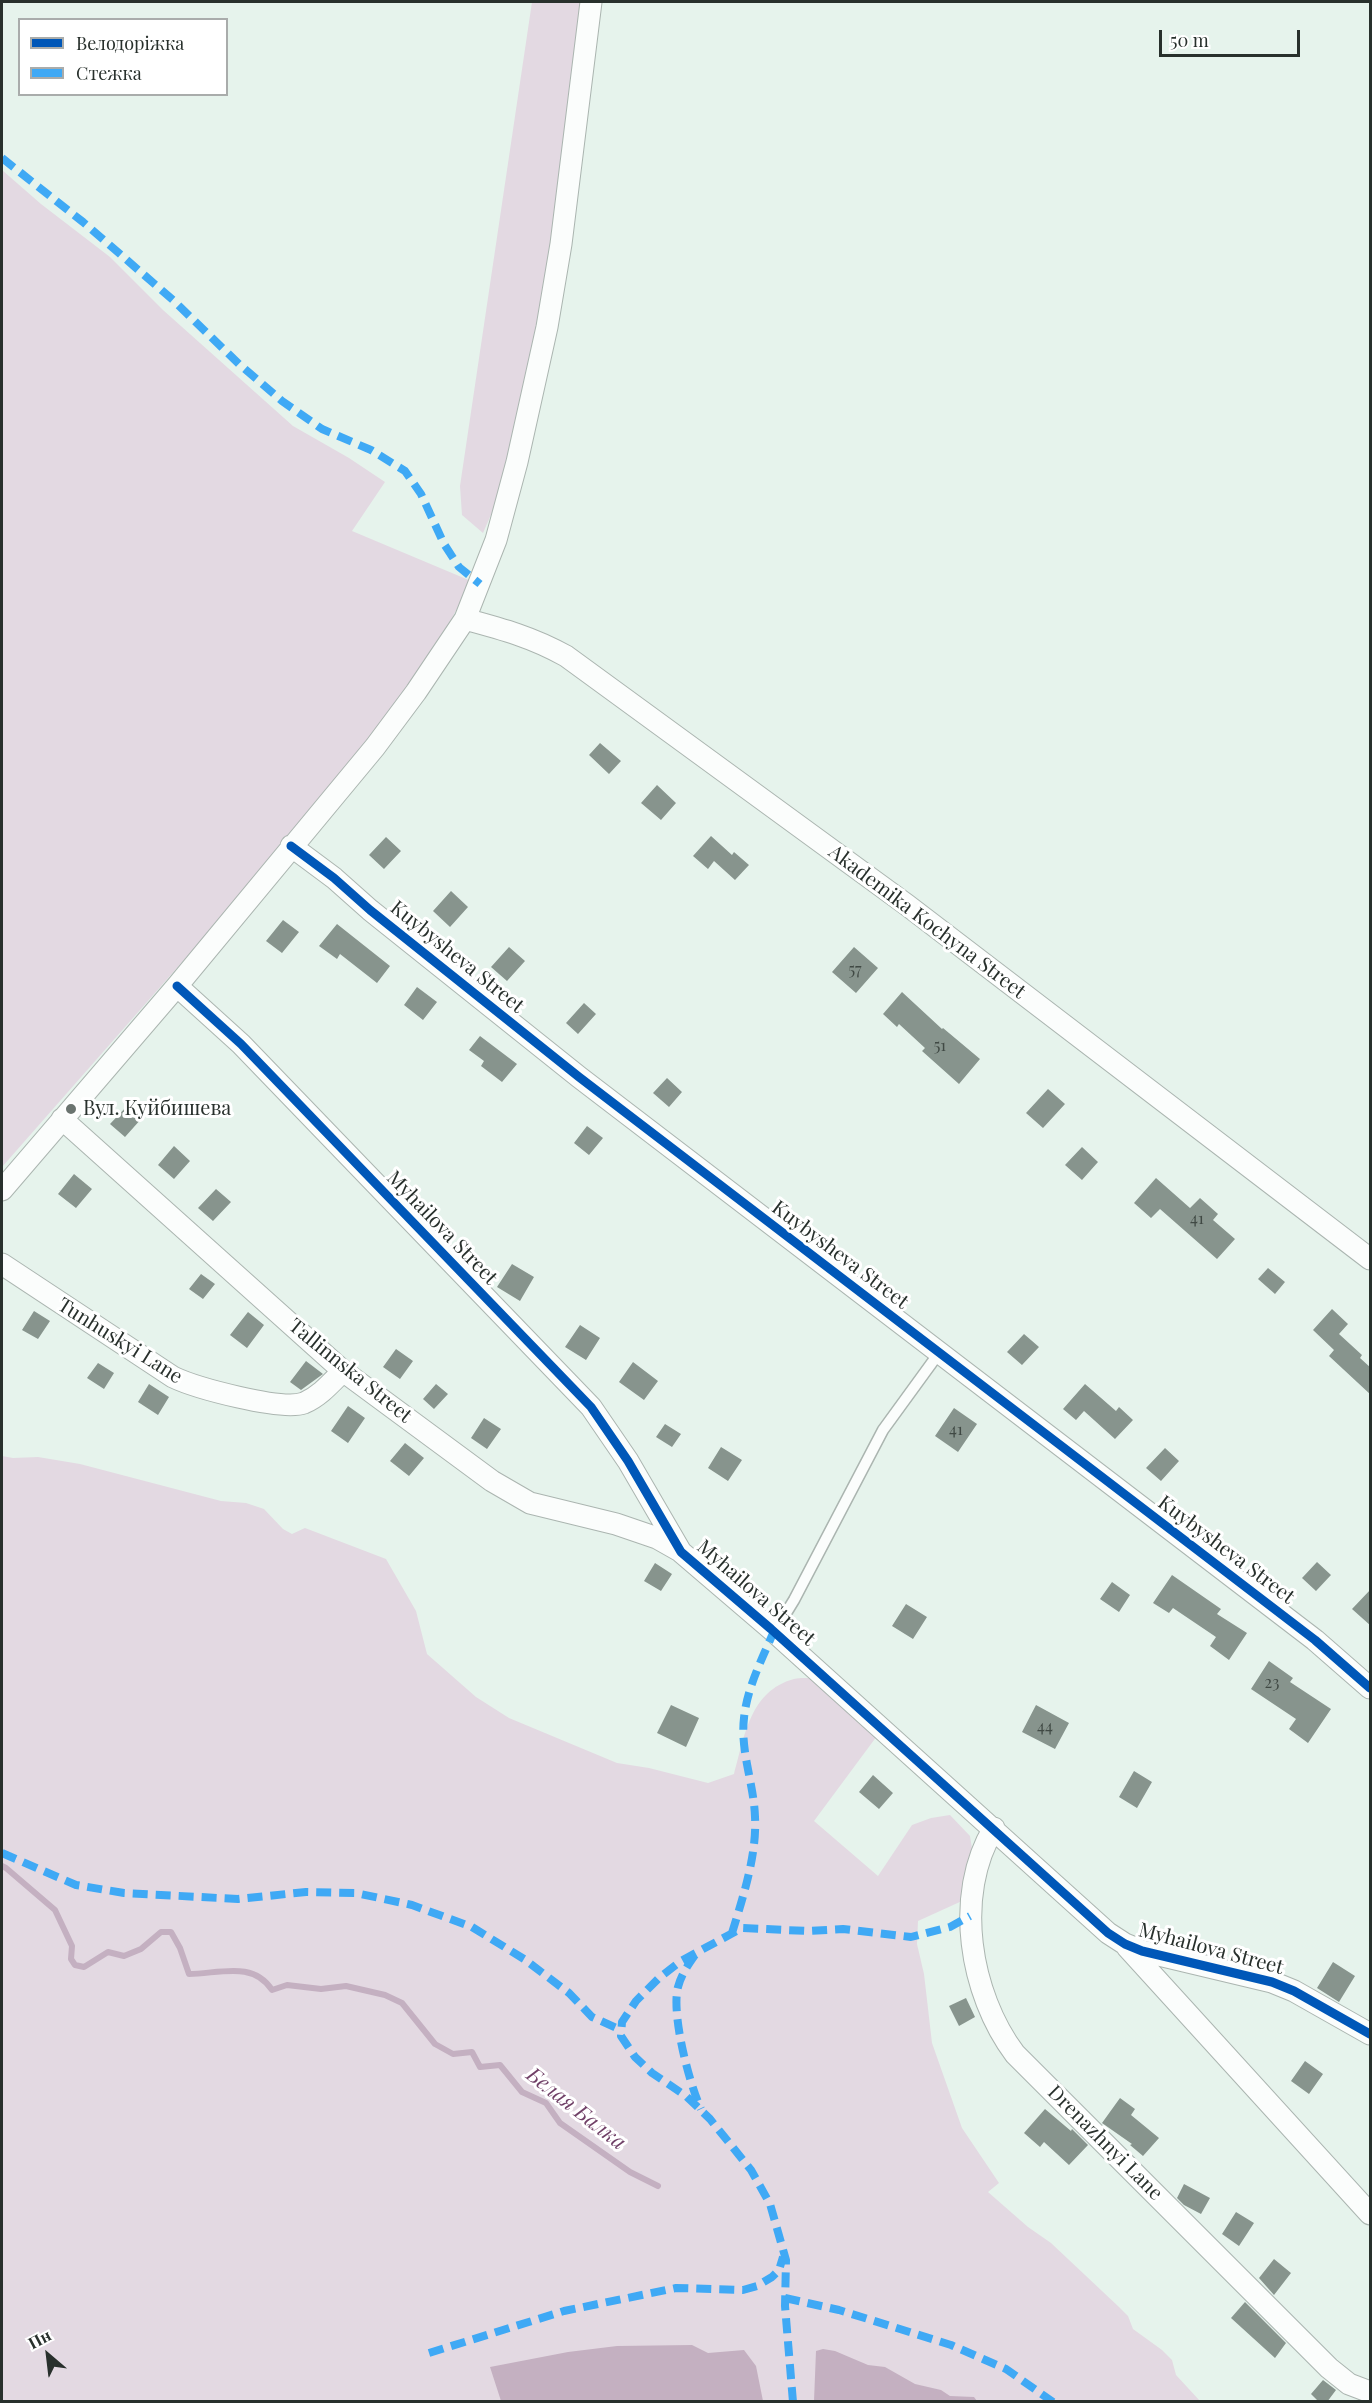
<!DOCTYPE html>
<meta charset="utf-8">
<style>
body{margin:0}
#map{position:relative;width:1372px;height:2403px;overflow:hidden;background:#e6f3ec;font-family:"Playfair Display",serif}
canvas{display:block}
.frame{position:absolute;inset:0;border:3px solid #28302c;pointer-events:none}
.legend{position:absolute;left:18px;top:18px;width:210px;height:78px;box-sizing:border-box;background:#fff;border:2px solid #a9acab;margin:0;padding:8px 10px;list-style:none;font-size:18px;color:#28302c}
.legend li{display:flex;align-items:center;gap:12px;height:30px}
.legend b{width:30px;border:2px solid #a9acab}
.north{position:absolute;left:18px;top:2325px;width:60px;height:60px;-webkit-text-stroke:4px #fff;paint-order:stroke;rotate:332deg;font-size:16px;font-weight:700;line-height:24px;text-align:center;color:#28302c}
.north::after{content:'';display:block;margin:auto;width:21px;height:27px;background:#28302c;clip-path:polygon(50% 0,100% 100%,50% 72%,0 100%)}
.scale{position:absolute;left:1159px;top:30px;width:141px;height:27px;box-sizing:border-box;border:3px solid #28302c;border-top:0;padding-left:8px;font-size:18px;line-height:21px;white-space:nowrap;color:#28302c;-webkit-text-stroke:4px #fff;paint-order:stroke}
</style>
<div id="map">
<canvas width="1372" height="2403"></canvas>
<div class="frame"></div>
<ul class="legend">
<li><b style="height:8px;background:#0057b8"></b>Велодоріжка</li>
<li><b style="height:8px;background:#3fa9f5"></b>Стежка</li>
</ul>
<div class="north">Пн</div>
<div class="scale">50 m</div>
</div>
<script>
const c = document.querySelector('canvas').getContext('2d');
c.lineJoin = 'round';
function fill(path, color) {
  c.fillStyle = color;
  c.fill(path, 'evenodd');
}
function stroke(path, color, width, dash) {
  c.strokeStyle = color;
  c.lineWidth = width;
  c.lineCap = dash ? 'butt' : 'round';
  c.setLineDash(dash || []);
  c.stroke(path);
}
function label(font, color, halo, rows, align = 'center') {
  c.font = font + ' "Playfair Display",serif';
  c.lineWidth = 6;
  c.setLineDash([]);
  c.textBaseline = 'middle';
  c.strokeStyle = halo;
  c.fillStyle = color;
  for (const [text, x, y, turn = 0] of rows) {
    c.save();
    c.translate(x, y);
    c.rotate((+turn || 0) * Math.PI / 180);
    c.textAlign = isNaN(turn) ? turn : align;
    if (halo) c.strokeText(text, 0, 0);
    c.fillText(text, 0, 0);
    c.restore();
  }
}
const green = new Path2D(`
 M532 2H583L556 248 500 494 483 533 462 515 460 486Z
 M2 170 41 204 110 257 163 310 293 426 349 458 385 482 352 531 471 581 428 665 285 845 2 1167Z
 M2 1456 13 1458 38 1457 80 1464 221 1501 246 1503 264 1509 283 1529 292 1534 305 1528 386 1559 416 1611 427 1654 476 1697 509 1718 617 1763 649 1768 708 1783 734 1774C745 1735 750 1691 794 1679 801 1677 807 1679 813 1677L877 1736 814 1821 878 1876 912 1825 931 1818 950 1815 970 1836 974 1861 962 1901 918 1921 917 1944 924 1974 932 2043 962 2128 999 2183 988 2192 1028 2227 1051 2243 1119 2307 1128 2316 1133 2329 1162 2350 1172 2360 1176 2375 1200 2401H2Z`);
const water = new Path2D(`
 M692 2345 708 2353 744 2350 756 2366 763 2401H501L490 2367 568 2352 617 2346Z
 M823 2349 835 2351 868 2365 885 2367 915 2384 941 2390 950 2396 974 2397 977 2401H814L816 2351Z`);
const stream = new Path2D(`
 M2 1866 6 1868 55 1910 72 1946 71 1959 75 1965 84 1967 108 1952 124 1956 141 1949 161 1932H171L180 1948 189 1974C218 1974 253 1960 272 1990L287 1985 321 1989 346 1986 385 1995 402 2003 435 2044 453 2054 472 2052 480 2067 500 2065 522 2092 546 2103 560 2123 630 2172 658 2186`);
const building = new Path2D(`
 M600 743 621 761 609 774 589 755Z
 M657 785 676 803 661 820 641 803Z
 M711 836 732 855 734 852 749 865 735 880 714 861 708 869 693 856Z
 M386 837 401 851 384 869 369 855Z
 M451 891 468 907 450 927 433 911Z
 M283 920 299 932 282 953 266 941Z
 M337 924 390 966 377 983 340 954 337 959 319 946Z
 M509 947 525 961 507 981 491 967Z
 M854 947 878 968 856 993 832 972Z
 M417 987 437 1002 423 1020 404 1005Z
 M902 992 942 1029 943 1028 980 1059 959 1084 922 1051 925 1048 899 1024 897 1027 883 1014Z
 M584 1003 596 1014 578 1034 566 1023Z
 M480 1036 517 1064 502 1082 481 1066 484 1061 469 1050Z
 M667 1078 682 1092 669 1107 653 1093Z
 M1048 1089 1065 1104 1043 1128 1026 1113Z
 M128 1105 142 1118 125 1137 110 1124Z
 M587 1126 603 1138 589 1155 574 1143Z
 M174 1146 190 1161 174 1179 158 1165Z
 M1082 1147 1098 1162 1082 1180 1065 1165Z
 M74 1174 92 1189 76 1208 58 1194Z
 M1156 1178 1190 1208 1200 1198 1218 1214 1213 1220 1235 1239 1217 1259 1160 1209 1151 1218 1134 1203Z
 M216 1189 231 1202 213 1221 198 1208Z
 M512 1264 534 1277 520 1301 497 1287Z
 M1268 1268 1285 1282 1275 1294 1258 1279Z
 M201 1274 215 1284 203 1299 189 1289Z
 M1332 1309 1348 1324 1339 1334 1362 1355 1360 1358 1371 1368V1395L1329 1356 1334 1350 1313 1330Z
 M34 1311 50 1321 38 1339 22 1330Z
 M248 1312 264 1325 247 1348 230 1335Z
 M580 1325 600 1338 586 1360 565 1347Z
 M1024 1334 1039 1347 1022 1365 1007 1352Z
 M396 1349 413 1361 400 1379 383 1367Z
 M306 1361 323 1374 301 1390 290 1382Z
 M633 1362 658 1381 644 1400 619 1382Z
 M98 1363 114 1373 104 1389 87 1378Z
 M149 1384 169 1397 158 1415 138 1402Z
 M436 1384 448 1394 434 1409 423 1399Z
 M1085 1384 1116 1411 1119 1407 1133 1420 1115 1439 1084 1411 1076 1420 1063 1409Z
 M348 1406 365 1418 348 1443 331 1431Z
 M954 1408 977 1424 958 1452 935 1436Z
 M484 1418 501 1429 487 1449 471 1438Z
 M665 1424 681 1434 672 1447 656 1437Z
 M405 1443 424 1458 409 1476 390 1461Z
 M721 1447 742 1460 728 1481 708 1468Z
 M1165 1448 1179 1461 1161 1481 1146 1468Z
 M1317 1562 1331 1575 1316 1591 1302 1578Z
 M655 1563 672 1574 661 1591 644 1581Z
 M1172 1575 1221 1609 1217 1614 1247 1633 1229 1660 1210 1646 1216 1637 1173 1608 1169 1613 1153 1603Z
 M1112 1582 1130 1595 1119 1612 1100 1599Z
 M1371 1589V1626L1352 1609Z
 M906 1604 927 1617 913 1639 892 1626Z
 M1269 1661 1293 1678 1290 1682 1331 1709 1308 1743 1289 1729 1296 1719 1251 1689Z
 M671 1705 699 1718 686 1747 657 1733Z
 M1036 1705 1069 1723 1055 1749 1022 1732Z
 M1134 1771 1152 1782 1137 1808 1119 1797Z
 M873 1775 893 1793 879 1809 859 1792Z
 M1333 1962 1355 1976 1339 2002 1317 1988Z
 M966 1998 975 2017 959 2026 949 2006Z
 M1305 2061 1323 2074 1309 2094 1291 2081Z
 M1120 2098 1135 2109 1131 2115 1159 2138 1143 2156 1130 2145 1132 2144 1102 2123Z
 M1045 2109 1071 2131 1072 2129 1088 2145 1069 2165 1044 2142 1040 2147 1024 2133Z
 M1184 2184 1210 2198 1201 2214 1184 2205 1177 2198Z
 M1236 2212 1254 2223 1239 2246 1222 2234Z
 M1274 2259 1291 2273 1274 2295 1259 2278Z
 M1245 2302 1286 2343 1275 2358 1231 2318Z
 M1323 2380 1336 2390 1327 2402H1319L1311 2394Z`);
const lane = new Path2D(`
 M771 1629 783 1618 794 1600 883 1430 939 1353`);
const street = new Path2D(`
 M465 619C502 629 532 637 566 656L907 905 1370 1259
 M291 846 334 878 370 910 579 1077 1315 1640 1370 1688
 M177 986 241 1044 591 1407 628 1461 681 1552 771 1629 1108 1933 1125 1944 1142 1951 1272 1982 1294 1991 1370 2034
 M62 1119 343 1371 492 1481 530 1503 616 1524 657 1538 680 1551
 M2 1190 177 986 375 747 416 692 465 619 496 540 517 462 547 327 561 244 591 2
 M2 1264 173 1377C196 1388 281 1411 304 1403 320 1396 331 1383 343 1371
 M994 1828C953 1895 970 1994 1015 2054L1329 2368 1349 2384 1370 2392
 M1127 1947 1370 2214`);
const quiet = new Path2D(`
 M2 158 83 222 173 300 239 364 282 401 322 429 371 450 405 471 421 494 444 544 459 567 480 584
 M2 1853 76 1885 124 1893 238 1899 306 1892 356 1893 412 1905 472 1927 524 1959 569 1993 592 2017 621 2030
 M732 1933C743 1897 757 1855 755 1817 754 1784 740 1751 744 1718 747 1688 762 1659 774 1631
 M695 1955C688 1965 681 1975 678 1987 671 2014 689 2083 701 2109
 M785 2298 839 2310 951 2345 1006 2369 1053 2402
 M429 2353 564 2311 676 2288 743 2290 757 2286 772 2277 779 2270 783 2257
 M793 2402 785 2306 786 2260 770 2204 751 2170 710 2119 686 2096 652 2073 635 2057 621 2036 622 2022 636 2001 659 1978 681 1961 742 1928 807 1931 843 1929 911 1937 950 1927 970 1916`);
const cycleway = new Path2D(`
 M291 846 334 878 370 910 579 1077 1315 1640 1370 1688
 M177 986 241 1044 591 1407 628 1461 681 1552 771 1629 1108 1933 1125 1944 1142 1951 1272 1982 1294 1991 1370 2034`);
const markers = [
 [71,1109,6,"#6a746f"]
];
const numberNames = [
 ["57",855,970],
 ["51",940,1046],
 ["41",1197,1219],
 ["41",956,1430],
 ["23",1272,1683],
 ["44",1045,1727]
];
const streetNames = [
 ["Akademika Kochyna Street",927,922,37],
 ["Kuybysheva Street",457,957,39],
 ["Myhailova Street",442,1228,46],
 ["Kuybysheva Street",840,1255,37],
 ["Tunhuskyi Lane",120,1341,32],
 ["Tallinnska Street",350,1371,39],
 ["Kuybysheva Street",1226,1550,37],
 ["Myhailova Street",756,1593,41],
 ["Myhailova Street",1211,1949,15],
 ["Drenazhnyi Lane",1105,2143,45]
];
const poiNames = [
 ["Вул. Куйбишева",83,1109]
];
const waterNames = [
 ["Белая Балка",576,2109,38]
];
fill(green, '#e3d9e2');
fill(water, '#c4b0c1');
stroke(stream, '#c4b0c1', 6);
fill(building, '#87948d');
stroke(lane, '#abb5b0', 13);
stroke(street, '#abb5b0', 23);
stroke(lane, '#fbfdfc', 10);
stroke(street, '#fbfdfc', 21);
stroke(quiet, '#3fa9f5', 8, [15, 8]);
stroke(cycleway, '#0057b8', 9);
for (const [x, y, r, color] of markers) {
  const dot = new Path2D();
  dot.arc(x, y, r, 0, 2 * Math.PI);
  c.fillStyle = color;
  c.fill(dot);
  stroke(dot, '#fff', 2);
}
label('16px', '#404944', null, numberNames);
label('20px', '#28302c', '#fff', streetNames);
label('20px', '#28302c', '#fff', poiNames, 'left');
label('italic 21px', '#704067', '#fff', waterNames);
</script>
